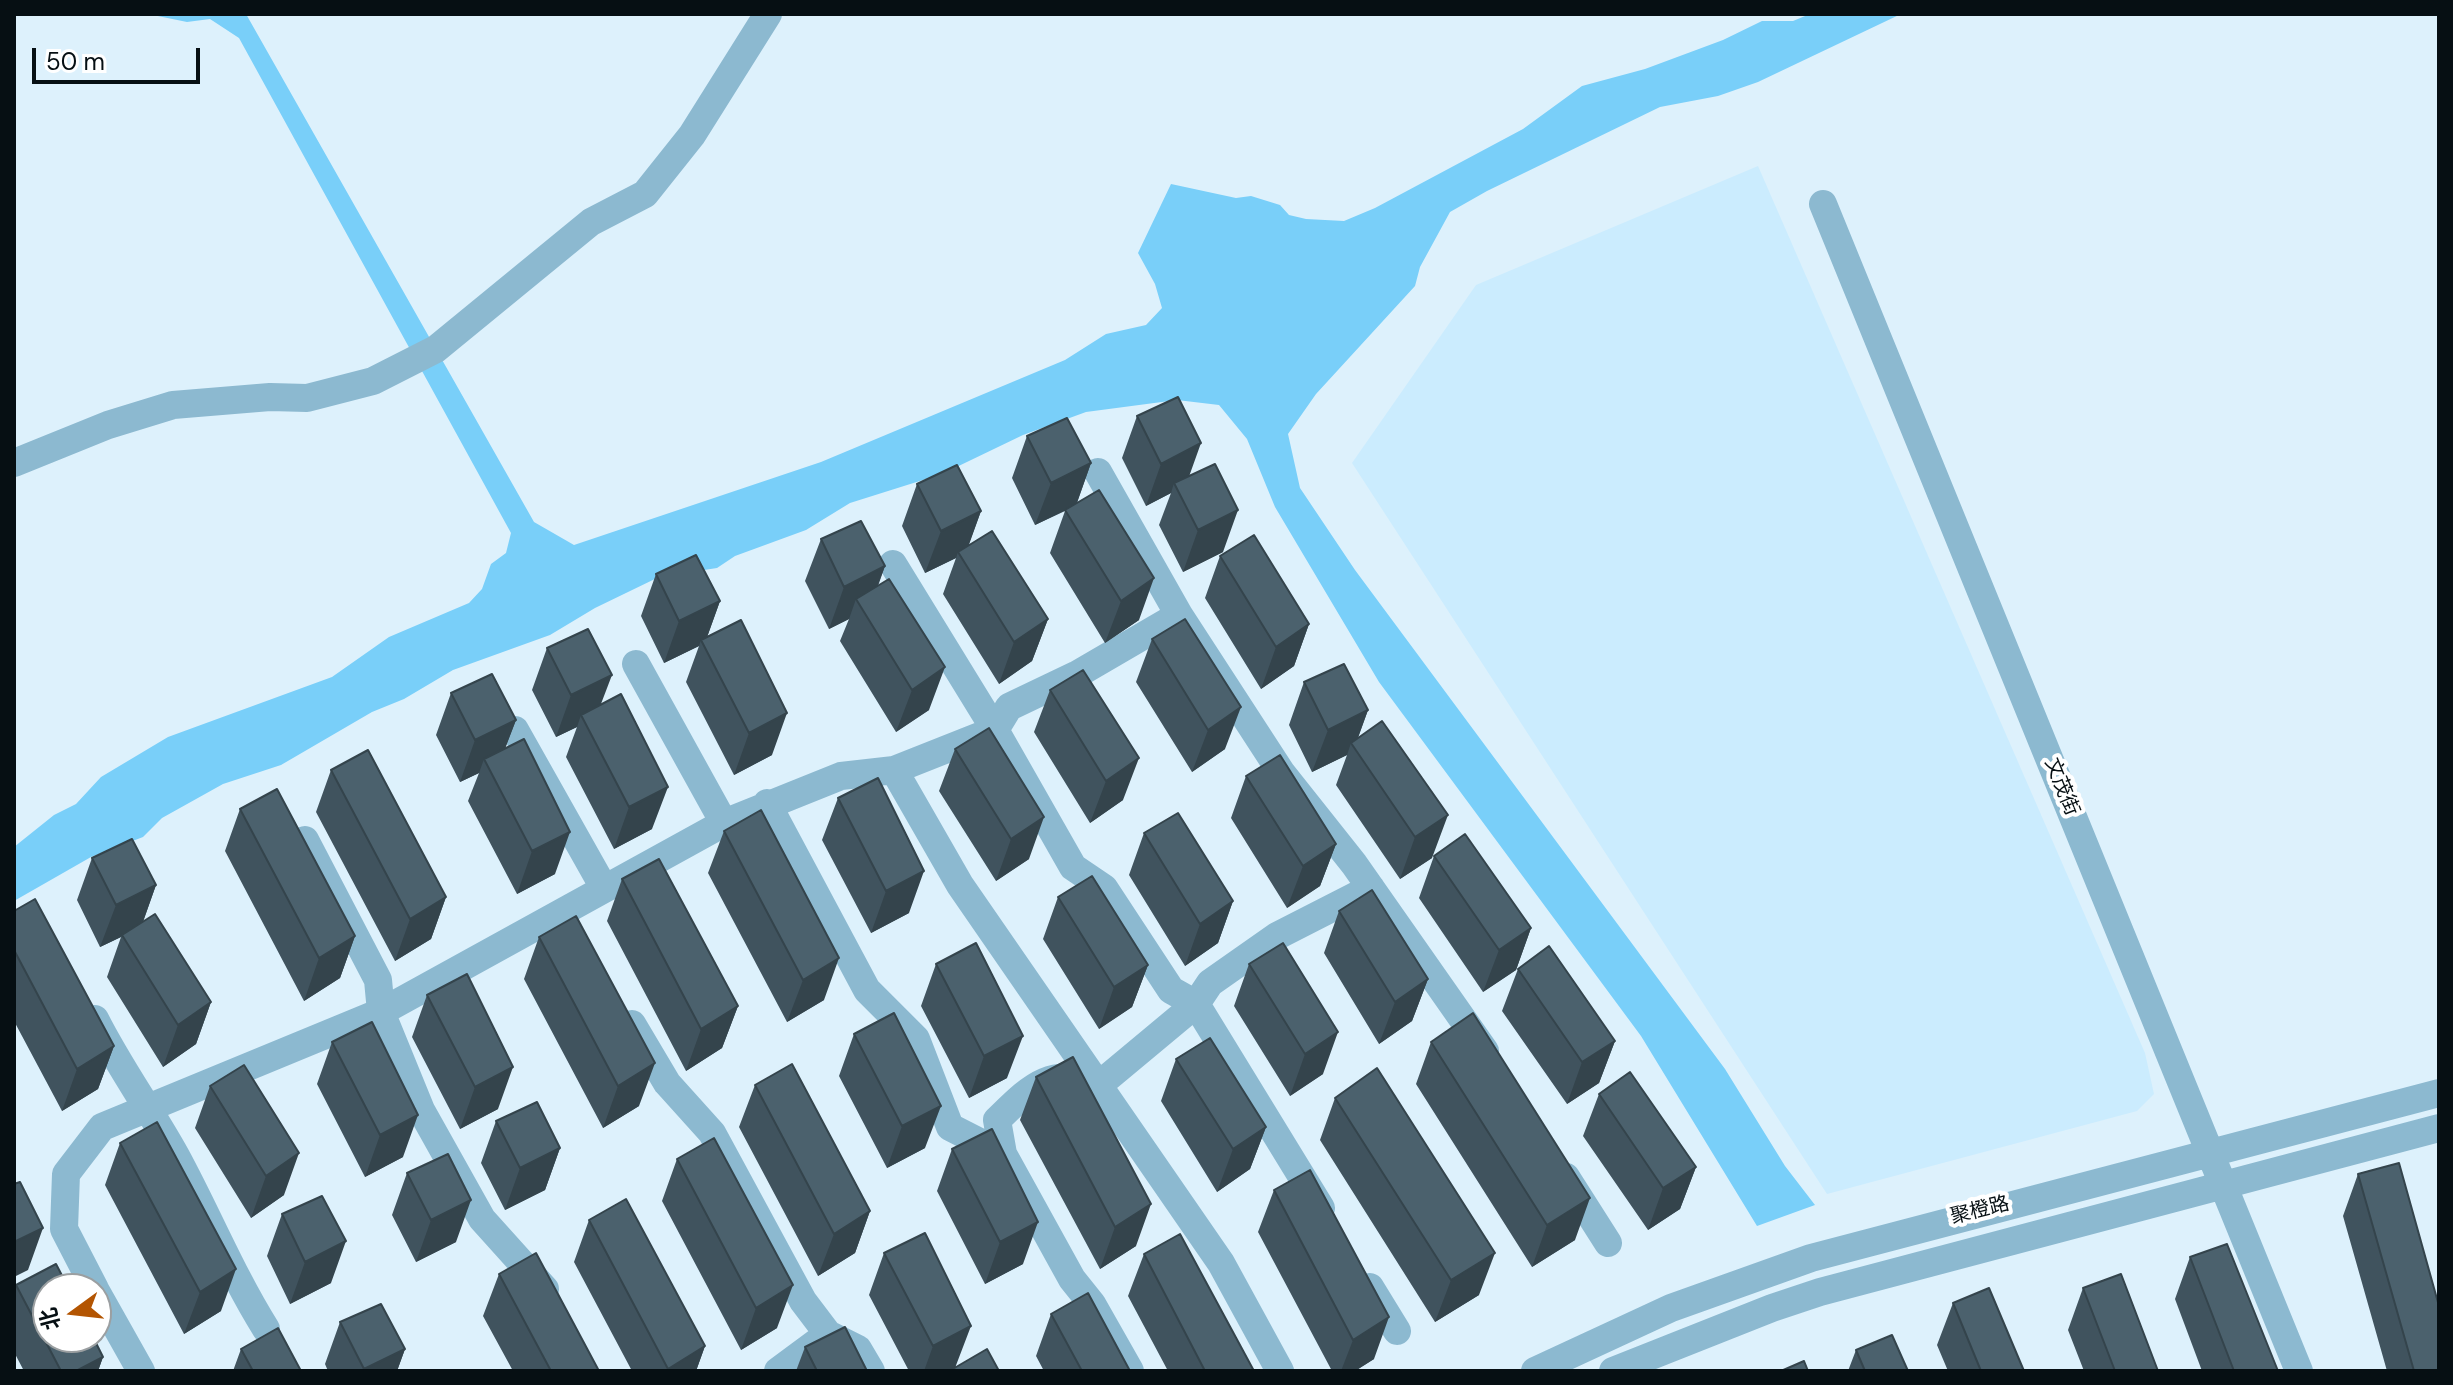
<!DOCTYPE html>
<meta charset="utf-8">
<style>
body{margin:0}
#map{position:relative;width:2453px;height:1385px;overflow:hidden;background:#ddf1fc;font-family:"DM Sans","Noto Sans SC",sans-serif}
canvas{display:block}
.frame{position:absolute;inset:0;border:16px solid #060f13;pointer-events:none}
.north{position:absolute;left:32px;top:1273px;width:80px;height:80px;box-sizing:border-box;background:#fff;border:2px solid #9b9fa1;border-radius:50%;rotate:255deg;font-size:22px;font-weight:700;line-height:32px;text-align:center;color:#060f13}
.north::after{content:'';display:block;margin:auto;width:28px;height:36px;background:#b35502;clip-path:polygon(50% 0,100% 100%,50% 72%,0 100%)}
.scale{position:absolute;left:32px;top:48px;width:168px;height:36px;box-sizing:border-box;border:4px solid #060f13;border-top:0;padding-left:10px;font-size:24px;line-height:28px;white-space:nowrap;color:#060f13;-webkit-text-stroke:6px #fff;paint-order:stroke}
</style>
<div id="map">
<canvas width="2453" height="1385"></canvas>
<div class="frame"></div>
<div class="north">北</div>
<div class="scale">50 m</div>
</div>
<script>
const c = document.querySelector('canvas').getContext('2d');
c.lineJoin = 'round';
function fill(path, color) {
  c.fillStyle = color;
  c.fill(path, 'evenodd');
}
function stroke(path, color, width, dash) {
  c.strokeStyle = color;
  c.lineWidth = width;
  c.lineCap = dash ? 'butt' : 'round';
  c.setLineDash(dash || []);
  c.stroke(path);
}
function label(font, color, halo, rows, align = 'center') {
  c.font = font + ' "DM Sans","Noto Sans SC",sans-serif';
  c.lineWidth = 8;
  c.setLineDash([]);
  c.textBaseline = 'middle';
  c.strokeStyle = halo;
  c.fillStyle = color;
  for (const [text, x, y, turn = 0] of rows) {
    c.save();
    c.translate(x, y);
    c.rotate((+turn || 0) * Math.PI / 180);
    c.textAlign = isNaN(turn) ? turn : align;
    if (halo) c.strokeText(text, 0, 0);
    c.fillText(text, 0, 0);
    c.restore();
  }
}
const built = new Path2D(`
 M1758 166 2145 1053 2154 1094 2137 1111 1827 1194 1352 463 1476 285Z`);
const water = new Path2D(`
 M148 14H246L534 522 574 545 821 462 1065 360 1106 334 1146 325 1162 308 1155 284 1138 253 1171 184 1236 198 1251 196 1280 205 1289 215 1306 219 1344 221 1375 208 1523 129 1582 86 1645 69 1723 40 1762 21H1793L1810 14H1901L1758 82 1718 96 1660 107 1487 191 1450 212 1420 267 1415 286 1316 394 1288 434 1300 488 1355 570 1725 1069 1785 1166 1815 1205 1757 1226 1641 1036 1379 682 1275 507 1247 439 1219 405 1177 400 1086 412 1023 435 942 474 850 503 806 530 735 556 717 568 659 577 595 608 550 635 453 670 404 699 372 712 281 765 223 784 162 818 143 837 91 857 14 901V847L54 815 76 804 101 777 168 737 332 677 389 637 469 603 482 589 491 564 506 553 511 533 239 38 210 19 187 22Z`);
const minor = new Path2D(`
 M1823 204 2299 1371
 M14 463 108 425 173 405 270 397 307 398 373 381 436 349 591 222 645 194 692 135 768 14
 M1098 472 1179 615 1281 772 1354 864 1485 1051
 M893 564 995 730 1073 867 1104 888 1171 990 1196 1004 1321 1208
 M636 664 724 823
 M515 730 604 888
 M894 770 995 730 1009 707 1076 675 1179 615
 M767 803 867 990 916 1039 950 1127 1003 1154 1072 1279 1092 1304 1130 1371
 M305 840 378 980 381 1012 421 1110 482 1219 545 1289
 M95 1019C119 1067 150 1109 176 1156 207 1213 231 1273 266 1329
 M632 1024 667 1083 712 1133 803 1301 828 1334 858 1349 871 1371
 M1003 1154 997 1120C1032 1086 1050 1066 1100 1084L1196 1004 1210 983 1277 936 1371 888
 M1566 1177 1608 1243
 M1370 1287 1397 1331
 M95 1289 64 1229 66 1174 102 1127 381 1012 724 823 841 776 894 770 960 885 1221 1263 1280 1371
 M96 1291 141 1371
 M778 1371 828 1334
 M1535 1371 1671 1308 1811 1258 2439 1093
 M1613 1371 1772 1308 1820 1292 2439 1128`);
const wall = new Path2D(`
 M1137 416 1189 476 1223 552 1183 572 1159 525 1171 493 1146 506 1122 458Z
 M1027 436 1091 463 1077 503 1139 620 1105 643 1050 553 1065 511 1035 525 1012 478Z
 M917 484 981 511 968 546 1048 619 1032 661 999 684 943 594 956 558 925 573 902 526Z
 M821 539 885 566 878 586 929 710 896 732 840 641 849 619 829 629 805 581Z
 M1220 556 1309 624 1294 666 1261 689 1205 598Z
 M656 574 720 601 707 637 772 755 734 775 686 682 699 646 664 663 641 616Z
 M1152 639 1225 749 1192 772 1136 682Z
 M547 648 601 705 652 829 614 849 566 757 577 727 556 737 532 690Z
 M1304 682 1368 710 1358 738 1432 858 1400 879 1336 785 1347 755 1312 772 1289 725Z
 M1050 690 1123 800 1090 823 1034 732Z
 M451 693 516 720 505 748 555 874 517 894 468 801 479 773 460 782 436 735Z
 M955 749 1029 859 996 881 939 791Z
 M331 770 446 897 431 939 395 961 316 812Z
 M1246 776 1336 844 1320 886 1287 908 1231 818Z
 M838 798 909 913 871 933 822 840Z
 M240 809 355 936 340 978 304 1001 225 851Z
 M724 831 824 1000 787 1022 708 873Z
 M1144 833 1233 901 1218 943 1185 966 1129 875Z
 M1434 856 1531 928 1516 970 1483 992 1419 898Z
 M92 858 156 885 143 922 211 1002 196 1044 163 1067 107 977 121 937 100 947 77 900Z
 M622 879 738 1006 722 1048 686 1071 607 921Z
 M1058 897 1148 965 1132 1007 1099 1029 1043 939Z
 M14 911 114 1046 98 1089 62 1111 14 1021Z
 M1339 911 1428 979 1412 1021 1379 1044 1324 953Z
 M539 937 639 1106 603 1128 524 979Z
 M936 964 1007 1078 969 1098 921 1006Z
 M1249 964 1323 1074 1290 1096 1234 1006Z
 M1518 969 1615 1041 1599 1083 1567 1104 1502 1011Z
 M427 995 498 1109 460 1129 412 1037Z
 M854 1034 925 1148 887 1168 839 1076Z
 M332 1042 403 1157 365 1177 317 1084Z
 M1431 1042 1575 1240 1532 1267 1416 1084Z
 M1176 1059 1266 1127 1250 1169 1217 1192 1161 1101Z
 M1036 1077 1136 1246 1100 1269 1020 1120Z
 M755 1085 870 1211 855 1253 818 1276 739 1127Z
 M210 1086 284 1195 251 1218 195 1128Z
 M1599 1094 1696 1167 1680 1209 1648 1230 1583 1136Z
 M1335 1098 1479 1295 1435 1322 1320 1140Z
 M496 1121 560 1148 545 1190 505 1210 481 1163Z
 M120 1143 221 1311 184 1334 105 1185Z
 M952 1149 1023 1264 985 1284 937 1191Z
 M677 1159 777 1328 741 1350 662 1201Z
 M407 1173 456 1242 416 1262 392 1215Z
 M2358 1174 2439 1371H2387L2343 1216Z
 M1274 1190 1374 1359 1355 1371H1332L1258 1232Z
 M282 1214 331 1283 290 1304 267 1256Z
 M589 1220 705 1346 696 1371H632L574 1262Z
 M884 1253 956 1367 999 1371H909L869 1295Z
 M1144 1254 1254 1371H1168L1128 1296Z
 M2190 1257 2278 1371H2202L2175 1299Z
 M499 1274 599 1371H513L483 1316Z
 M16 1285 103 1357 98 1371H24L14 1352V1291Z
 M2083 1288 2158 1371H2084L2068 1330Z
 M1953 1303 2024 1371H1948L1937 1345Z
 M1051 1314 1130 1371H1044L1036 1356Z
 M340 1322 405 1349 397 1371H328L325 1364Z
 M805 1347 867 1371H796Z
 M241 1349 301 1371H233Z
 M1856 1350 1908 1371H1848Z`);
const shadedWall = new Path2D(`
 M1201 443 1186 485 1174 483 1171 493 1146 506 1161 464Z
 M1091 463 1076 505 1035 525 1051 483Z
 M1238 510 1223 552 1183 572 1198 530Z
 M981 511 966 553 958 552 956 558 925 573 941 531Z
 M885 566 869 608 856 599 849 619 829 629 844 587Z
 M1154 578 1139 620 1105 643 1121 601Z
 M720 601 705 643 701 640 699 646 664 663 679 621Z
 M1048 619 1032 661 999 684 1014 642Z
 M1309 624 1294 666 1261 689 1276 647Z
 M945 667 929 710 896 732 912 690Z
 M612 675 596 717 581 715 577 727 556 737 571 695Z
 M1241 707 1225 749 1192 772 1208 730Z
 M1368 710 1354 748 1351 743 1347 755 1312 772 1328 730Z
 M787 713 772 755 734 775 749 733Z
 M516 720 500 762 484 759 479 773 460 782 475 740Z
 M1139 758 1123 800 1090 823 1106 781Z
 M668 787 652 829 614 849 629 807Z
 M1448 815 1432 858 1400 879 1415 837Z
 M1044 817 1029 859 996 881 1011 839Z
 M570 832 555 874 517 894 532 851Z
 M1336 844 1320 886 1287 908 1303 866Z
 M924 871 909 913 871 933 886 891Z
 M156 885 141 927 122 935 121 937 100 947 116 905Z
 M446 897 431 939 395 961 410 919Z
 M1233 901 1218 943 1185 966 1200 924Z
 M1531 928 1516 970 1483 992 1499 950Z
 M355 936 340 978 304 1001 319 958Z
 M839 958 824 1000 787 1022 803 980Z
 M1148 965 1132 1007 1099 1029 1114 987Z
 M1428 979 1412 1021 1379 1044 1395 1002Z
 M211 1002 196 1044 163 1067 178 1025Z
 M738 1006 722 1048 686 1071 701 1029Z
 M1338 1032 1323 1074 1290 1096 1305 1054Z
 M1023 1036 1007 1078 969 1098 984 1056Z
 M1615 1041 1599 1083 1567 1104 1582 1062Z
 M114 1046 98 1089 62 1111 77 1069Z
 M655 1063 639 1106 603 1128 618 1086Z
 M513 1067 498 1109 460 1129 475 1087Z
 M941 1106 925 1148 887 1168 902 1126Z
 M418 1115 403 1157 365 1177 380 1135Z
 M1266 1127 1250 1169 1217 1192 1233 1149Z
 M560 1148 545 1190 505 1210 520 1168Z
 M299 1153 284 1195 251 1218 266 1176Z
 M1696 1167 1680 1209 1648 1230 1663 1188Z
 M1590 1198 1575 1240 1532 1267 1547 1225Z
 M471 1200 456 1242 416 1262 431 1220Z
 M1151 1204 1136 1246 1100 1269 1115 1227Z
 M870 1211 855 1253 818 1276 834 1234Z
 M1038 1222 1023 1264 985 1284 1000 1242Z
 M43 1228 28 1270 14 1277V1242Z
 M346 1241 331 1283 290 1304 305 1262Z
 M1495 1253 1479 1295 1435 1322 1451 1280Z
 M236 1269 221 1311 184 1334 200 1292Z
 M793 1285 777 1328 741 1350 756 1308Z
 M1389 1317 1374 1359 1355 1371H1341L1353 1340Z
 M971 1326 955 1368 950 1371H924L933 1346Z
 M705 1346 696 1371H668V1369Z
 M405 1349 397 1371H364V1369Z
 M103 1357 98 1371H76Z`);
const building = new Path2D(`
 M1178 397 1201 443 1161 464 1137 416Z
 M1067 418 1091 463 1051 483 1027 436Z
 M1215 464 1238 510 1198 530 1174 483Z
 M957 465 981 511 941 531 917 484Z
 M1099 490 1154 578 1121 601 1065 510Z
 M861 521 885 566 844 587 821 539Z
 M992 531 1048 619 1014 642 958 552Z
 M1254 535 1309 624 1276 647 1220 556Z
 M696 555 720 601 679 621 656 574Z
 M889 579 945 667 912 690 856 599Z
 M1185 619 1241 707 1208 730 1152 639Z
 M741 620 787 713 749 733 701 640Z
 M588 629 612 675 571 695 547 648Z
 M1344 664 1368 710 1328 730 1304 682Z
 M1083 670 1139 758 1106 781 1050 690Z
 M492 674 516 720 475 740 451 693Z
 M621 694 668 787 629 807 581 715Z
 M1382 721 1448 815 1415 837 1351 743Z
 M989 728 1044 817 1011 839 955 749Z
 M524 739 570 832 532 851 484 759Z
 M368 750 446 897 410 919 331 770Z
 M1280 755 1336 844 1303 866 1246 776Z
 M878 778 924 871 886 891 838 798Z
 M277 789 355 936 319 958 240 809Z
 M761 810 839 958 803 980 724 831Z
 M1178 813 1233 901 1200 924 1144 833Z
 M1465 834 1531 928 1499 950 1434 856Z
 M132 839 156 885 116 905 92 858Z
 M659 859 738 1006 701 1029 622 879Z
 M1092 876 1148 965 1114 987 1058 897Z
 M1372 890 1428 979 1395 1002 1339 911Z
 M35 899 114 1046 77 1069 14 950V911Z
 M155 914 211 1002 178 1025 122 935Z
 M576 916 655 1063 618 1086 539 937Z
 M976 943 1023 1036 984 1056 936 964Z
 M1283 943 1338 1032 1305 1054 1249 964Z
 M1549 946 1615 1041 1582 1062 1518 969Z
 M467 974 513 1067 475 1087 427 995Z
 M894 1013 941 1106 902 1126 854 1034Z
 M1473 1013 1590 1198 1547 1225 1431 1042Z
 M372 1022 418 1115 380 1135 332 1042Z
 M1210 1038 1266 1127 1233 1149 1176 1059Z
 M1073 1057 1151 1204 1115 1227 1036 1077Z
 M792 1064 870 1211 834 1234 755 1085Z
 M244 1065 299 1153 266 1176 210 1086Z
 M1377 1068 1495 1253 1451 1280 1335 1098Z
 M1630 1072 1696 1167 1663 1188 1599 1094Z
 M537 1102 560 1148 520 1168 496 1121Z
 M157 1122 236 1269 200 1292 120 1143Z
 M992 1129 1038 1222 1000 1242 952 1149Z
 M714 1138 793 1285 756 1308 677 1159Z
 M448 1154 471 1200 431 1220 407 1173Z
 M2399 1163 2439 1306V1371H2414L2358 1174Z
 M1310 1170 1389 1317 1353 1340 1274 1190Z
 M20 1182 43 1228 14 1242V1184Z
 M322 1196 346 1241 305 1262 282 1214Z
 M626 1199 705 1346 668 1369 589 1220Z
 M925 1233 971 1326 933 1346 884 1253Z
 M1180 1234 1254 1371H1205L1144 1254Z
 M2227 1244 2278 1371H2234L2190 1257Z
 M536 1253 599 1371H551L499 1274Z
 M56 1264 69 1289H48V1337H93L103 1357 76 1371H61L16 1285Z
 M2121 1274 2158 1371H2115L2083 1288Z
 M1989 1288 2024 1371H1981L1953 1303Z
 M1088 1293 1130 1371H1082L1051 1314Z
 M381 1304 405 1349 364 1369 340 1322Z
 M845 1327 867 1371H817L805 1347Z
 M278 1328 301 1371H253L241 1349Z
 M1892 1335 1908 1371H1865L1856 1350Z
 M987 1349 999 1371H951V1370Z
 M1804 1361 1808 1371H1781Z`);
const streetNames = [
 ["文茂街",2061,787,68],
 ["聚橙路",1980,1211,-14]
];
fill(built, '#cbecfe');
fill(water, '#79cff9');
stroke(minor, '#8cb9d0', 28);
fill(wall, '#40535e');
fill(shadedWall, '#34444c');
fill(building, '#4b616d');
stroke(building, '#34444c', 2);
label('20px', '#060f13', '#fff', streetNames);
</script>
